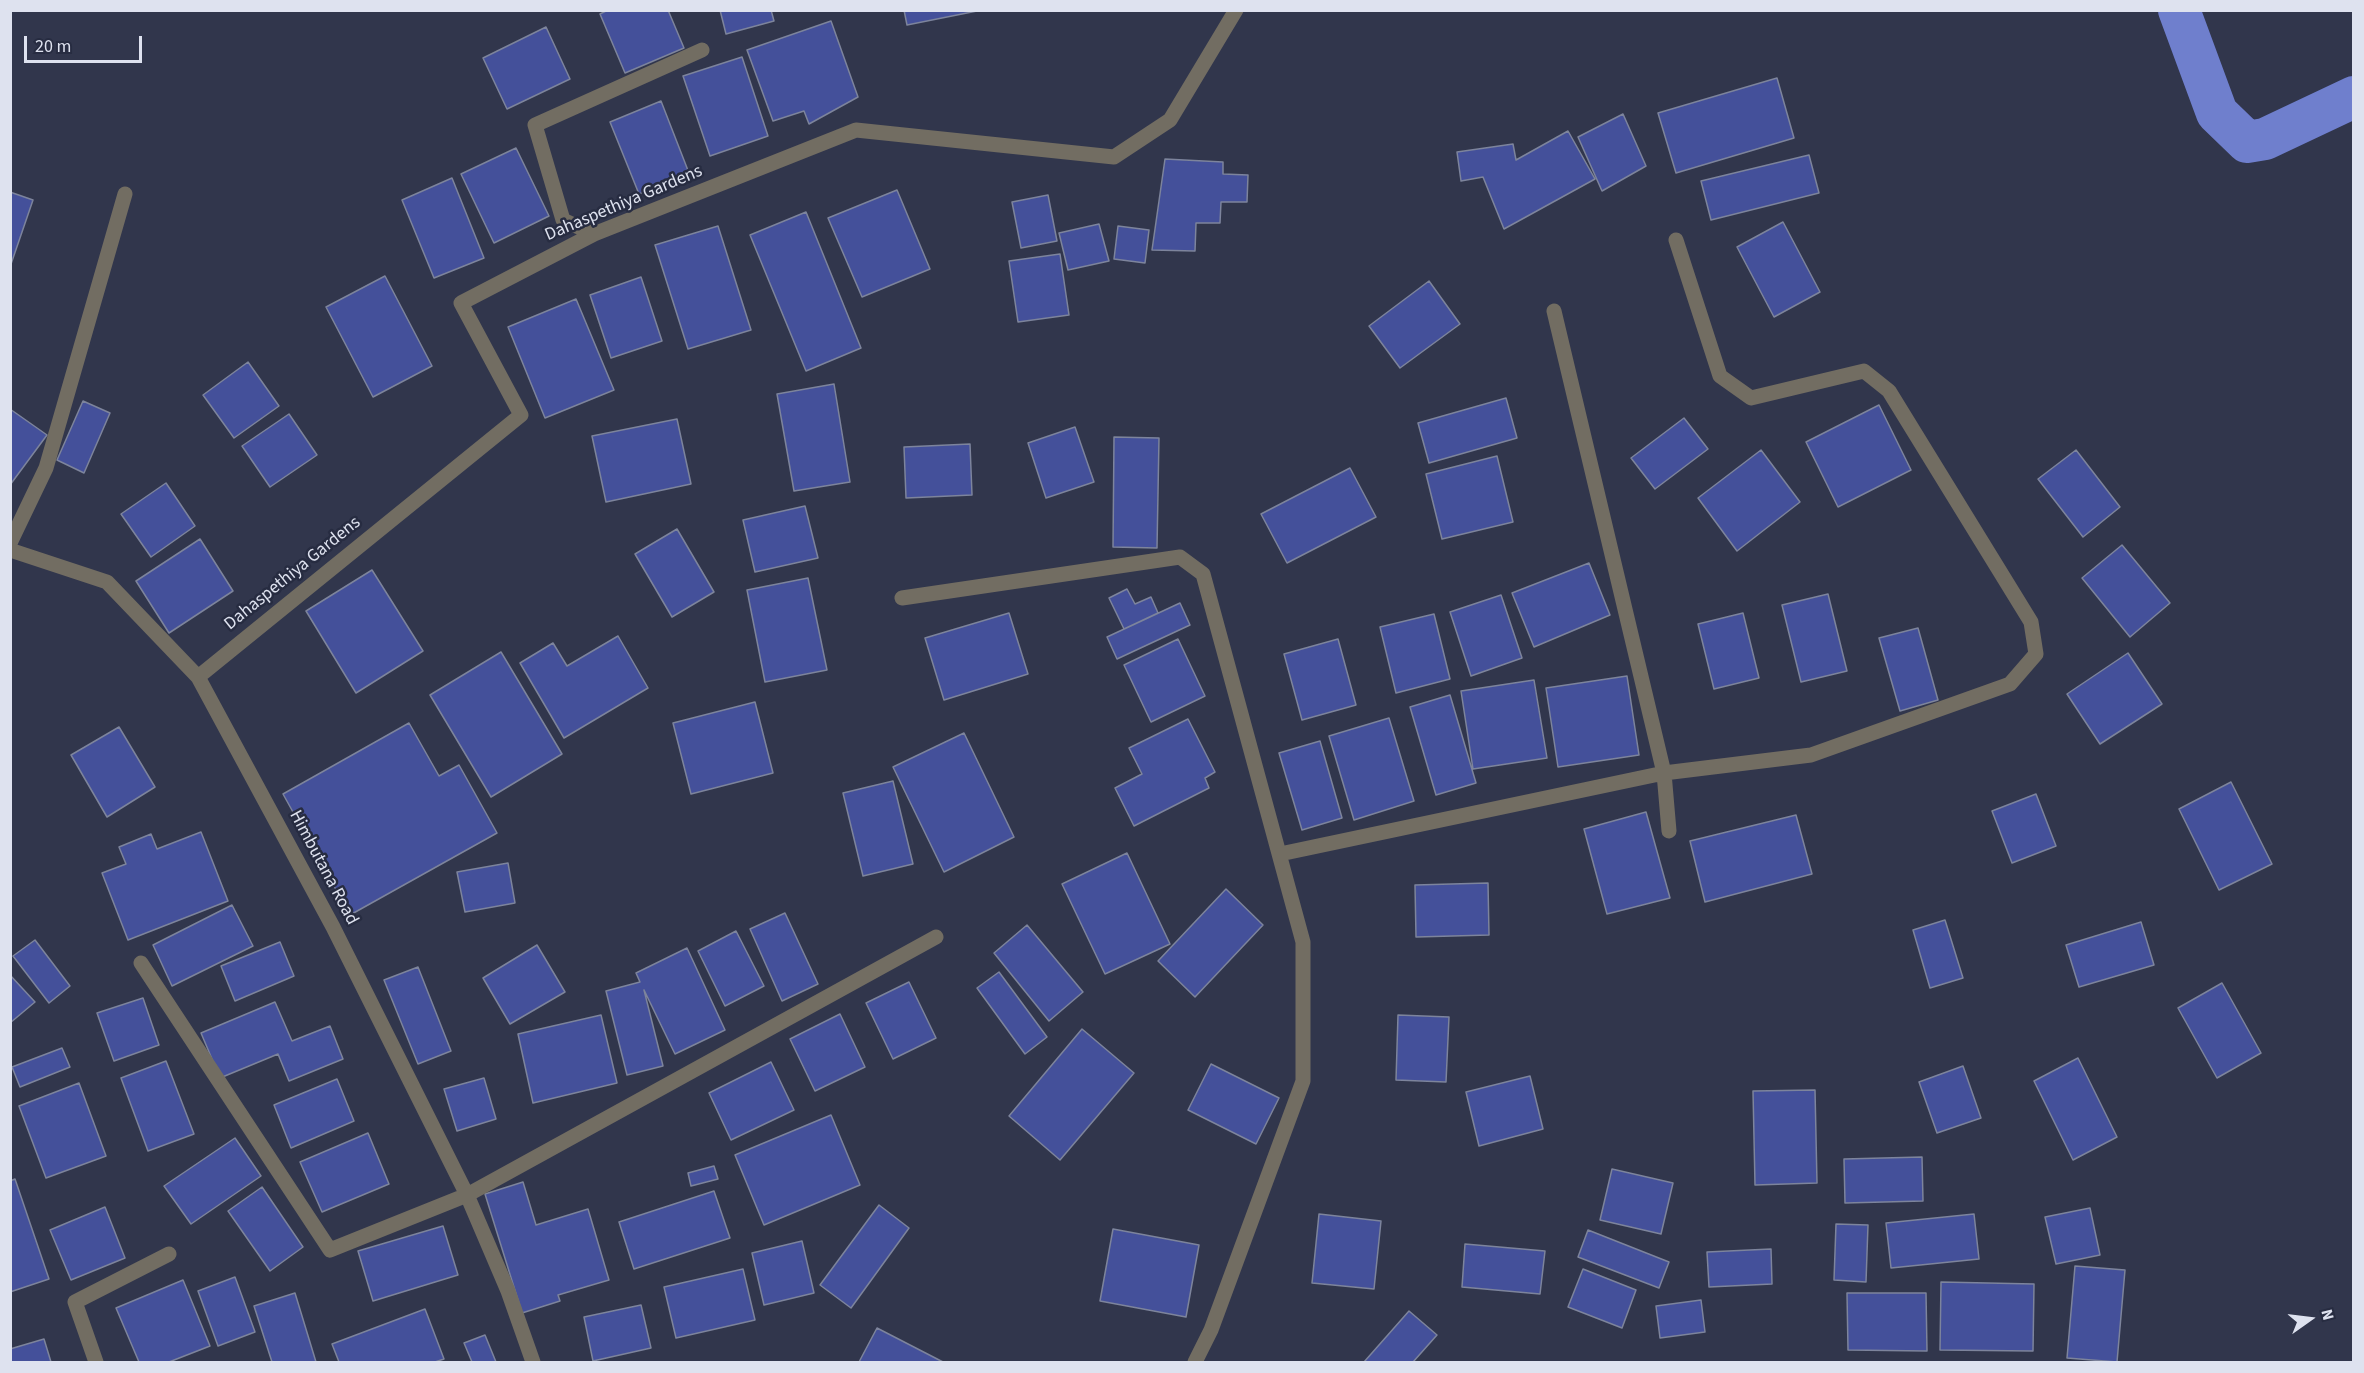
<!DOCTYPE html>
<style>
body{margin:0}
#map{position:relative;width:2364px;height:1373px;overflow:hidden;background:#31364c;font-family:"Source Sans 3",sans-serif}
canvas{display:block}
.frame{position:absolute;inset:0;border:12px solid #dee2ef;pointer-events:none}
.north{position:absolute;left:2280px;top:1289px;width:60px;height:60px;-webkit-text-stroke:4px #272c41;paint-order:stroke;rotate:76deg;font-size:16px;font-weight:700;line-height:24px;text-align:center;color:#dee2ef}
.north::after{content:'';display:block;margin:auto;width:21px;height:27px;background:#dee2ef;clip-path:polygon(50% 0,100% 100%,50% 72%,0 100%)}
.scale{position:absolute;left:24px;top:36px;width:118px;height:27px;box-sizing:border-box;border:3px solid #dee2ef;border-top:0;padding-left:8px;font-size:18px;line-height:21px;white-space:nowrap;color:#dee2ef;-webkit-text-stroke:4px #272c41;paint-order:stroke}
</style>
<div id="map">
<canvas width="2364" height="1373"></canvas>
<div class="frame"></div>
<div class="north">N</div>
<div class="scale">20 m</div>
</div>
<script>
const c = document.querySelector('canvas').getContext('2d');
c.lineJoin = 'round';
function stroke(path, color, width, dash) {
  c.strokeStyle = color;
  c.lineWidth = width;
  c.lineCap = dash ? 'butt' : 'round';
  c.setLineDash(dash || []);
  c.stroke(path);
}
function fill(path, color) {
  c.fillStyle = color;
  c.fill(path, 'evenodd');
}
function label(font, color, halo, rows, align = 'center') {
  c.font = font + ' "Source Sans 3",sans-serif';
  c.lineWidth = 5;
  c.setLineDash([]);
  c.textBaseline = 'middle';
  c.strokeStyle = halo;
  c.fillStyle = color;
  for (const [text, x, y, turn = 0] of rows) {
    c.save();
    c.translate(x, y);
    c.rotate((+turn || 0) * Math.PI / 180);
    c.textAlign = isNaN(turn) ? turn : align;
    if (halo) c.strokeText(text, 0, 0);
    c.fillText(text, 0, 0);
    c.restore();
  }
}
const canal = new Path2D(`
 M2179 10 2217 113 2247 142 2265 139 2354 97`);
const building = new Path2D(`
 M608 10H668L684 48 625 73 600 14Z
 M720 10H771L774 21 726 34Z
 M904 10H982L907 25Z
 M831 21 858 97 809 124 804 111 773 121 747 50Z
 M546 27 570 79 507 109 483 58Z
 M742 57 768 136 710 156 683 76Z
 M1777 78 1794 138 1676 173 1658 113Z
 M661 101 689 173 639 194 610 122Z
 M1623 114 1646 166 1602 191 1578 137Z
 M1568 131 1595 179 1504 229 1483 177 1461 181 1457 152 1513 144 1516 160Z
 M516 148 549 216 494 243 461 174Z
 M1809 155 1819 193 1711 220 1701 181Z
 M1165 159 1223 162V174L1248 175 1247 202H1221L1220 223H1196L1195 251 1152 250Z
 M452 178 484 258 434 278 402 200Z
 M897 190 930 269 862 297 828 218Z
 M10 192 33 200 10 267Z
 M1048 195 1057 241 1021 248 1012 202Z
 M806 212 861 348 806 371 750 235Z
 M1783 222 1820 292 1774 317 1737 247Z
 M1099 224 1109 261 1068 270 1059 233Z
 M718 226 751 330 688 349 655 245Z
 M1118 226 1149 230 1145 263 1114 259Z
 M1060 254 1069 315 1018 322 1009 261Z
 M385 276 432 366 373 397 326 307Z
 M641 277 662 341 611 358 590 295Z
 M1429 281 1460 324 1400 368 1369 326Z
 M576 299 614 390 545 418 508 327Z
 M248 362 279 406 234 438 203 395Z
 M834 384 850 482 794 491 777 394Z
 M1506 398 1517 438 1429 463 1418 423Z
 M83 401 110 413 84 473 57 460Z
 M1879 405 1911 470 1838 507 1806 442Z
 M10 409 47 435 10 485Z
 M289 414 317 455 270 487 242 446Z
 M1684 418 1708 449 1655 489 1631 458Z
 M677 419 691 484 606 502 592 436Z
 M1075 427 1094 482 1046 498 1028 443Z
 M1114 437 1159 438 1157 548 1113 547Z
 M970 444 972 495 906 498 904 447Z
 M1761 450 1800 502 1737 551 1698 498Z
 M2076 450 2120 507 2083 537 2038 479Z
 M1497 456 1513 522 1442 539 1426 474Z
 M1350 468 1376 517 1287 563 1261 514Z
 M166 483 195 526 151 557 121 514Z
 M805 506 818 558 755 572 743 520Z
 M677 529 714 592 672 617 635 554Z
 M200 539 233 591 169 633 136 581Z
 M2122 545 2170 603 2130 637 2082 578Z
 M1589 563 1610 615 1534 647 1512 593Z
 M372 570 423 651 356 693 306 611Z
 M808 578 827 670 765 682 747 590Z
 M1127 589 1135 604 1151 597 1158 613 1124 629 1109 598Z
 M1828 594 1847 671 1801 682 1782 605Z
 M1501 595 1522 658 1471 676 1450 612Z
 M1180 603 1190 625 1117 659 1107 637Z
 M1009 613 1028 674 944 700 925 638Z
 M1743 613 1759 678 1714 689 1698 624Z
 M1434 614 1450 679 1396 693 1380 627Z
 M1918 628 1938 700 1900 711 1879 638Z
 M618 636 648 688 564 738 520 663 553 643 567 666Z
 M1178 639 1205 696 1151 722 1124 665Z
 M1338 639 1356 705 1302 720 1284 654Z
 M501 652 562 754 491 797 430 695Z
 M2128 653 2162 704 2100 744 2067 694Z
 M1627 676 1639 755 1558 767 1546 688Z
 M1534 680 1547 758 1473 769 1461 691Z
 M1450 695 1476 783 1436 795 1410 707Z
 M755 702 773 773 691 794 673 723Z
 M1389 718 1414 801 1354 820 1329 736Z
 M1188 719 1215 772 1205 778 1209 788 1134 826 1115 788 1142 774 1129 748Z
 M409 723 439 776 459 765 497 833 350 915 283 794Z
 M119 727 155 787 107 817 71 755Z
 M964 733 1014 837 944 872 893 767Z
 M1320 741 1342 818 1302 830 1279 753Z
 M893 781 913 864 863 876 843 793Z
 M2231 782 2272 864 2219 890 2179 809Z
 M2036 794 2056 846 2012 863 1992 811Z
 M1646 812 1670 898 1607 914 1584 829Z
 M1796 815 1812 874 1705 902 1690 841Z
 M201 832 228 901 128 940 102 873 126 864 119 847 151 834 157 849Z
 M1127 853 1170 944 1105 974 1062 884Z
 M508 863 515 903 465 912 457 872Z
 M1488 883 1489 935 1416 937 1415 885Z
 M1226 889 1263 925 1195 997 1158 961Z
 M232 905 253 946 172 986 153 945Z
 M785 913 818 984 782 1001 750 929Z
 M1945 920 1963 978 1930 988 1913 930Z
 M2141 922 2154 965 2079 987 2066 945Z
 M1027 925 1083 992 1049 1021 994 953Z
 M736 931 764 986 725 1006 698 951Z
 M35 940 70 986 49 1003 13 956Z
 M280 942 294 976 235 1001 221 966Z
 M537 945 565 992 510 1024 483 978Z
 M687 948 725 1030 675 1054 644 990 663 1066 627 1075 606 991 640 982 636 973Z
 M418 967 451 1051 418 1064 384 980Z
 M999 972 1047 1037 1025 1054 977 988Z
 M10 975 35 1002 10 1023Z
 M909 982 936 1038 893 1059 866 1003Z
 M2222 983 2261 1053 2217 1078 2178 1008Z
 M143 998 159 1045 114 1061 97 1013Z
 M275 1002 292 1041 330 1026 343 1059 289 1081 278 1054 220 1078 201 1033Z
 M840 1014 865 1067 815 1091 790 1039Z
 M601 1015 617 1083 533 1103 518 1034Z
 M1398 1015 1449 1017 1446 1082 1396 1080Z
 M1082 1029 1134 1073 1060 1160 1009 1116Z
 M62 1048 70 1067 20 1087 12 1067Z
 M2078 1058 2117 1137 2073 1160 2034 1081Z
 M166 1061 194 1134 148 1151 121 1078Z
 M771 1062 794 1110 731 1140 709 1093Z
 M1211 1064 1279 1098 1256 1144 1188 1110Z
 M1963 1066 1981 1118 1937 1133 1919 1082Z
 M1530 1076 1543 1129 1479 1146 1466 1092Z
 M484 1078 496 1119 457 1131 444 1089Z
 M337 1079 354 1121 291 1148 274 1105Z
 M79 1083 106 1156 46 1178 19 1106Z
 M1815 1090 1817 1183 1755 1185 1753 1091Z
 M831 1115 860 1185 764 1225 735 1155Z
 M368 1133 389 1184 322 1212 300 1162Z
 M235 1138 261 1176 191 1224 164 1186Z
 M1922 1157 1923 1201 1845 1203 1844 1159Z
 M714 1166 718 1179 691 1186 688 1173Z
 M1612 1169 1673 1183 1661 1234 1600 1220Z
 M15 1179 49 1279 10 1292V1181Z
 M523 1182 536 1225 588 1209 609 1280 558 1295 560 1301 522 1313 485 1194Z
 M262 1187 303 1247 270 1271 228 1211Z
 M714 1191 730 1238 634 1269 619 1222Z
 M879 1205 909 1228 851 1308 820 1285Z
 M105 1207 125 1258 71 1280 50 1230Z
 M2090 1208 2100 1255 2056 1264 2045 1217Z
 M1319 1214 1381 1221 1374 1289 1312 1283Z
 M1974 1214 1979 1259 1891 1268 1886 1223Z
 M1836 1224 1868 1225 1866 1282 1834 1280Z
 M443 1226 458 1275 373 1301 358 1251Z
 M1113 1229 1199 1245 1186 1317 1100 1301Z
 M1588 1230 1669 1262 1659 1288 1578 1257Z
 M802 1241 814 1293 764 1305 752 1253Z
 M1465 1244 1545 1251 1540 1294 1462 1287Z
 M1771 1249 1772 1284 1709 1287 1707 1252Z
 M2075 1266 2125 1270 2117 1362 2067 1358Z
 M743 1269 755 1320 676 1338 664 1287Z
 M1583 1269 1636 1290 1622 1328 1568 1307Z
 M235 1277 255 1332 218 1346 198 1291Z
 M183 1280 210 1346 169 1362H139L116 1308Z
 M1941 1282 2034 1284 2033 1351 1940 1350Z
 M295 1293 316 1362H272L254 1306Z
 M1847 1293H1926L1927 1351 1848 1350Z
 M1701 1300 1705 1332 1660 1338 1656 1306Z
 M641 1305 651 1348 593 1361 584 1317Z
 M425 1309 444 1359 435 1362H339L332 1344Z
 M1409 1311 1437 1335 1413 1362H1364Z
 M877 1328 943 1362H859Z
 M485 1335 496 1362H472L464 1343Z
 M44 1339 51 1362H10V1349Z`);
const minor = new Path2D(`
 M594 234 563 220 535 125 702 50
 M1554 311 1664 773 1669 831
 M10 543 46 468 125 194
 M10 550 107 582 198 677 333 927 467 1195 508 1291 533 1362
 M902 598 1180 557 1203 574 1303 942V1081L1211 1330 1195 1362
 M198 677 521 415 461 303 594 234 856 130 1114 157 1170 120 1236 10
 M1280 854 1664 773 1811 755 2010 684 2036 654 2031 622 1889 391 1864 371 1751 398 1720 376 1676 240
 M141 963 330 1250 467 1195 936 937
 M96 1362 75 1302 169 1254`);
const streetNames = [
 ["Dahaspethiya Gardens",624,204,-23],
 ["Dahaspethiya Gardens",293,574,-39],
 ["Himbutana Road",323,868,62]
];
stroke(canal, '#6f7fcd', 42);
fill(building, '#44509a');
stroke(building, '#7d849c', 1.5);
stroke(minor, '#726d62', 15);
label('18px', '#dee2ef', '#272c41', streetNames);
</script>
